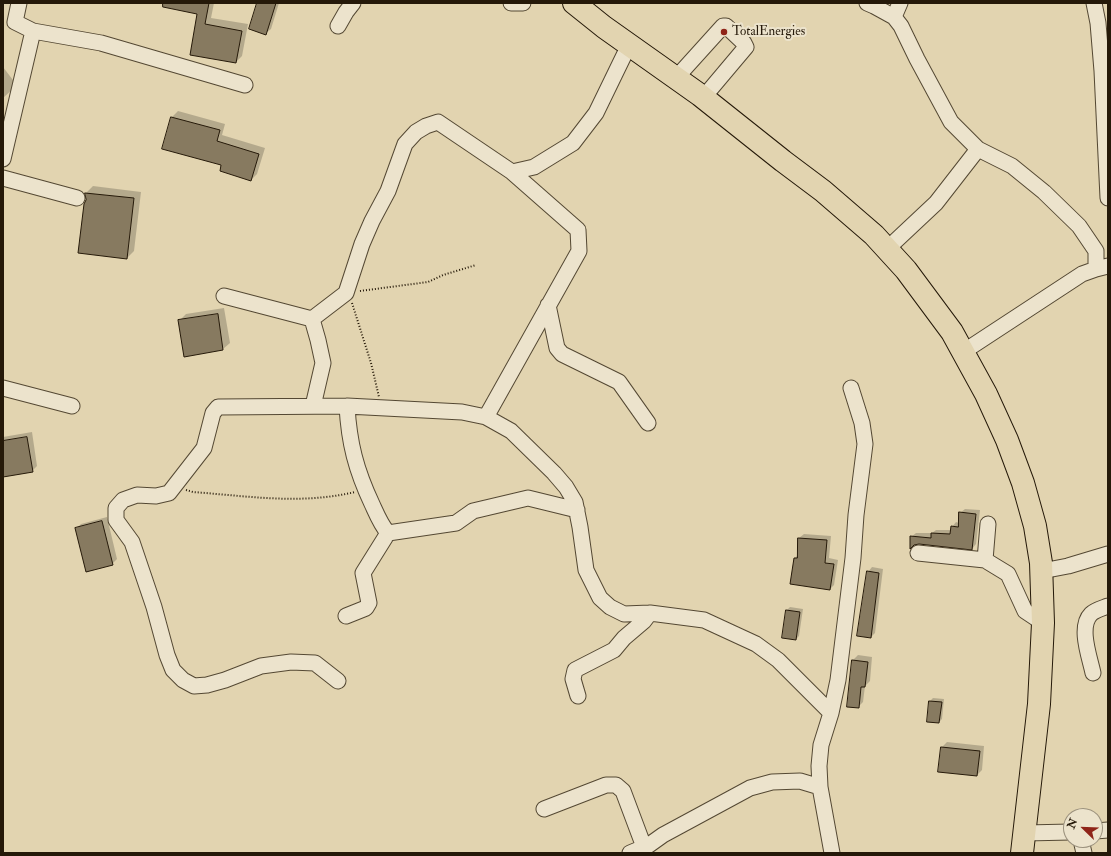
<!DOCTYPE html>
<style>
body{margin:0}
#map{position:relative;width:1111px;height:856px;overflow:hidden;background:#e2d4b0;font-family:"IM FELL Double Pica",serif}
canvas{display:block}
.frame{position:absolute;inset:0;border:4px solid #251909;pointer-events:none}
.north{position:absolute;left:1063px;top:808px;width:40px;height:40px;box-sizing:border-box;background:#ece3cc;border:1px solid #9c927e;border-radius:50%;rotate:293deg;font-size:11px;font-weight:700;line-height:16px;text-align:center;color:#251909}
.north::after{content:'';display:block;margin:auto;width:14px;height:18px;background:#8f2418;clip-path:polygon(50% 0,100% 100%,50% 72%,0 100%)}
</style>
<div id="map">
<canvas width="1111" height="856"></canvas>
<div class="frame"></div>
<div class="north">N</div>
</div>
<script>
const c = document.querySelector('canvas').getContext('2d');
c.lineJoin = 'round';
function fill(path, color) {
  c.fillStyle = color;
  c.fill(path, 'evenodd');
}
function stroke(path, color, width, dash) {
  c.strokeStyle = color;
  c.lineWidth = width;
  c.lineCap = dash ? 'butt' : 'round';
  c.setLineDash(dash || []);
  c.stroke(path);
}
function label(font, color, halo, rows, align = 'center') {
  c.font = font + ' "IM FELL Double Pica",serif';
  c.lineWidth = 4;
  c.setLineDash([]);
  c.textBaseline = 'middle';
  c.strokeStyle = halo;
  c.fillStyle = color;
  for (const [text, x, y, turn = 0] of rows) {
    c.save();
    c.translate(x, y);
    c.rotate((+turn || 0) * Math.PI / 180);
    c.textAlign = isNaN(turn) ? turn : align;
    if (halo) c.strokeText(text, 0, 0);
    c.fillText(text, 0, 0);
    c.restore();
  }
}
const shadow = new Path2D(`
 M163 3H214L211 18 248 24 242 56 236 62 191 54 198 13Z
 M258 3H279L271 29 266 33Z
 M3 67 16 84 15 87 3 98Z
 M178 111 225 124 222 135 265 148 257 174 251 180 223 165 172 117Z
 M93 186 141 192 134 251 127 258 87 200 86 193Z
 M224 308 230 343 223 349 184 356 179 321 186 314Z
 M32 432 37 466 32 471 3 476V437Z
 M965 509 980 510 976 544 972 549 911 537 916 533H932L936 530H952V527L956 522 959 523 960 513Z
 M107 517 117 559 112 564 76 529 81 524Z
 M804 534 831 536 829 558 838 560 834 585 830 589 791 583 795 558 798 555 799 538Z
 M872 567 883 569 875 633 871 637 868 572Z
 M790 607 803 609 799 636 796 639 787 610Z
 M858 655 872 657 870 681 865 686 863 702 858 707 853 660Z
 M933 698 944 699 942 719 939 722 930 701Z
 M947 742 984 746 982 770 977 775 939 771 942 747Z`);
const building = new Path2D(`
 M163 3H209L205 24 242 31 236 63 190 55 197 14 163 7Z
 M257 3H276L266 35 249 29Z
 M171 117 220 130 217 141 259 154 251 181 220 171 221 165 162 149Z
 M85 193 134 198 127 259 78 253 84 204 86 200Z
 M218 314 223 350 184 357 178 320Z
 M27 437 33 472 3 477V441Z
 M959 512 976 514 972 550 919 544 914 545 910 549V536L931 538V533L950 534 951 526 958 527Z
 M102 521 113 565 86 572 75 528Z
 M798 538 827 540 825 563 834 564 830 590 790 584 794 558H797Z
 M867 571 879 573 871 638 857 636Z
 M786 610 800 612 796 640 782 638Z
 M852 660 868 662 865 687H861L859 708 847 707Z
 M929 701 942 702 939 723 927 722Z
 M941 747 980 751 977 776 938 772Z`);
const path = new Path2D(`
 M360 291 428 282 443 275 476 265
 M352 303 371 363 379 397
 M186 490 193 492C247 496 301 505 355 492`);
const minor = new Path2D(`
 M19 3 15 22 33 31 101 43 245 85
 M511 3H523
 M867 3 874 6 894 17 901 26 917 59 951 122 978 149 1012 166 1044 192 1079 226 1096 251V269
 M1094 3 1098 23 1102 71 1108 198
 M894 17 900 3
 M338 26 346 12 353 3
 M676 78 723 26H726L744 43 746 47 703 98
 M3 159 33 31
 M512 172 534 167 573 143 596 113 629 45
 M3 178 77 198
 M887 249 936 203 978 149
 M224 296 312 319 318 340 323 363 313 406
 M548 305 557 348 562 354 619 382 648 423
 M312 319 346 293 362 244 372 221 388 191 405 144 416 132 426 126 438 122 512 172 578 230 579 251 486 417
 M963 352 1082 274 1096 269 1108 266
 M3 388 72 406
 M347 406C349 443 356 470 372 504 377 515 381 525 388 533L456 523 473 511 528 498 577 510
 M918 553 985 560 1008 574 1025 611 1043 623
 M985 560 988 524
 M1042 571 1068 566 1108 554
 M346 616 366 608 369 603 363 573 388 533
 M1093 673C1090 658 1078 627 1091 614 1095 610 1103 608 1108 606
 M338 681 315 663 291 662 261 666 225 680 207 685 194 686 183 680 173 670 167 655 154 607 132 542 116 520V508L123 500 137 495 156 496 169 493 204 448 213 413 218 407 347 406 462 412 486 417 511 431 554 473 566 487 575 502 580 527 586 570 600 598 610 607 624 614 650 613 704 620 756 644 778 660 831 713
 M578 696 573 679 575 670 614 650 624 638 644 621 650 613
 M544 809 606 785H616L623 791 644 847
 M1095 831 1108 830
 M1025 833 1071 832
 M1081 840 1084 853
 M630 853 649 845 663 835 750 788 772 782 800 781 820 787
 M832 853 820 787 819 766 821 745 831 713 838 680 853 558 856 515 865 444 862 423 851 388`);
const highway = new Path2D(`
 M574 3 604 27 700 95 783 161 823 191 874 235 906 270 952 332 986 394 1007 440 1023 483 1035 526 1041 563 1043 623 1039 704 1022 853`);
const markers = [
 [724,32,4,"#8f2418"]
];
const poiNames = [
 ["TotalEnergies",732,32]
];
fill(shadow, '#0003');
fill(building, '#877a60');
stroke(building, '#251909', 1);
stroke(minor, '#544833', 17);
stroke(highway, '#251909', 24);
stroke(path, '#251909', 2, [1, 2]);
stroke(minor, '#ece3cc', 15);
stroke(highway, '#e2d4b0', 22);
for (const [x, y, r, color] of markers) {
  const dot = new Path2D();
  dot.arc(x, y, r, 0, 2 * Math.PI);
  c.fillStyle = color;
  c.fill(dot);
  stroke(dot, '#ece3cc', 1.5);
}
label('13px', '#251909', '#ece3cc', poiNames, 'left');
</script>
